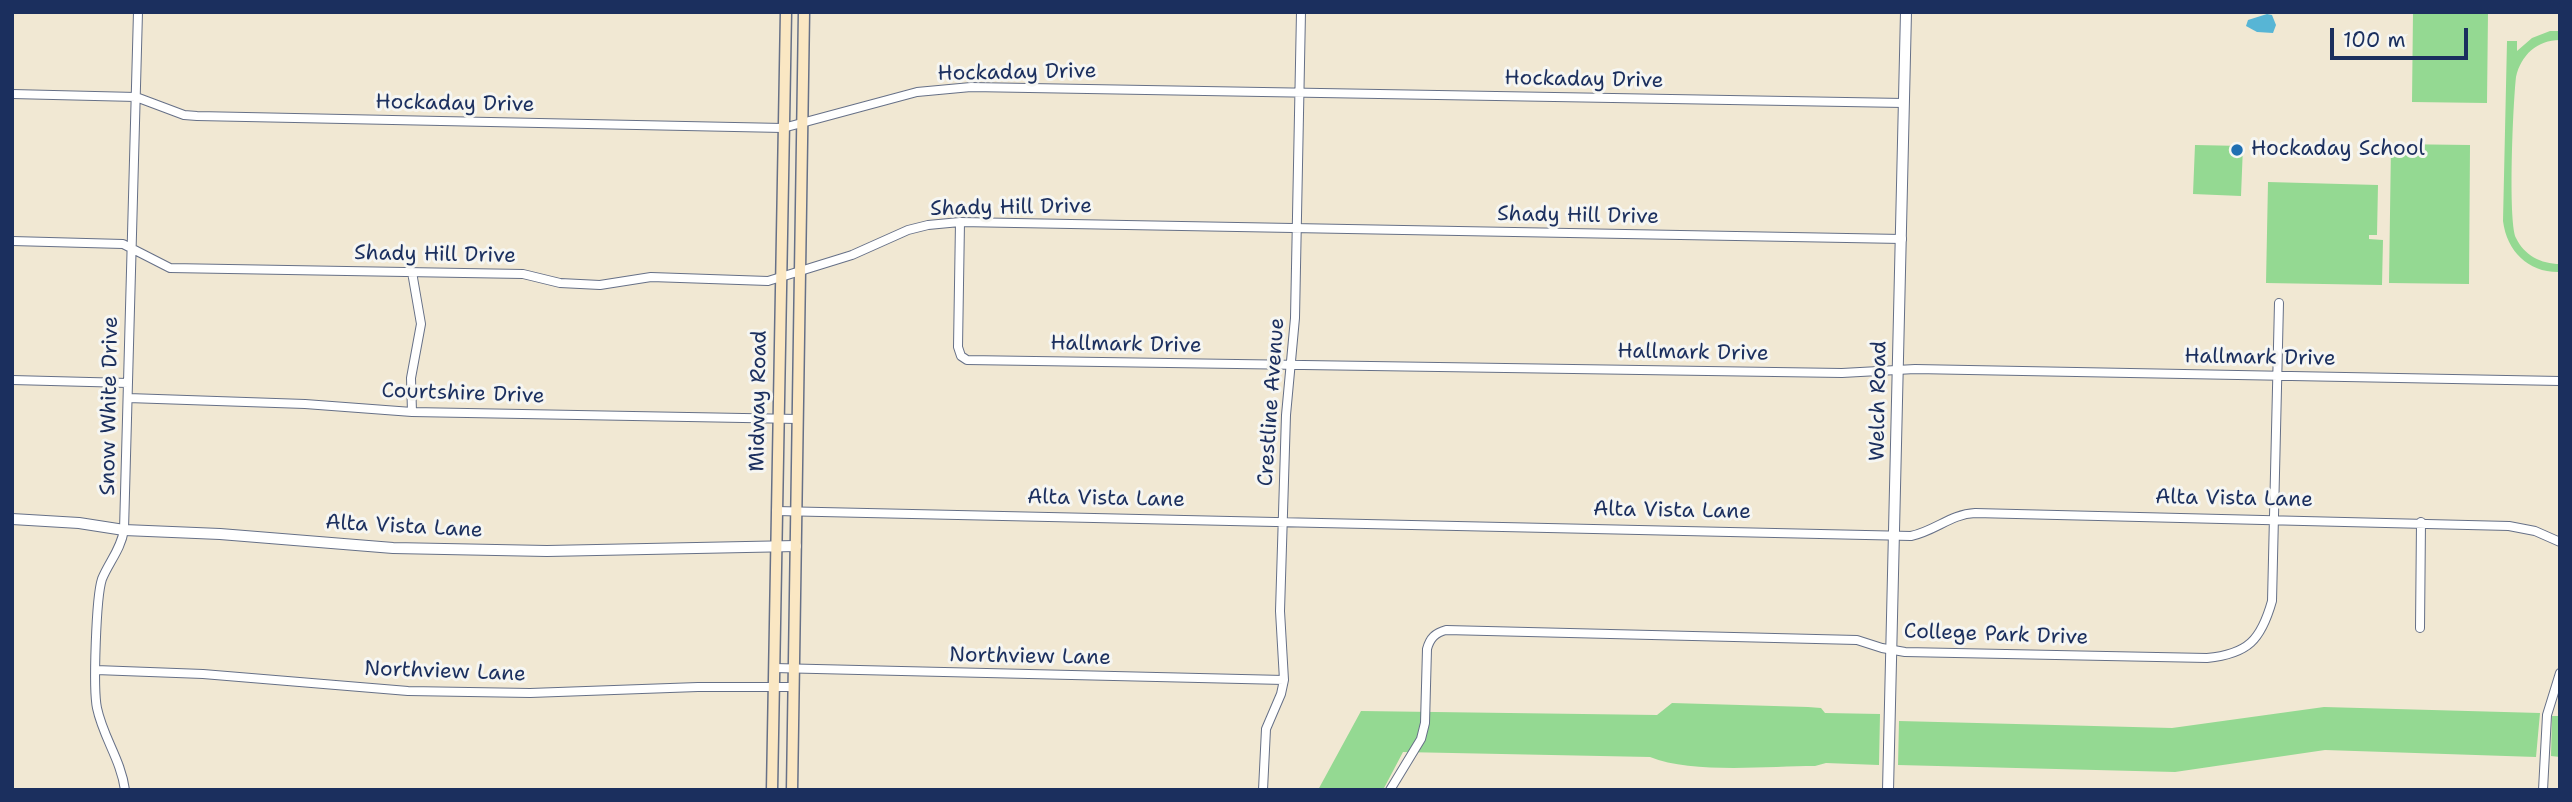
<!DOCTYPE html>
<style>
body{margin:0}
#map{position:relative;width:2572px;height:802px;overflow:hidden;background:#f1e8d3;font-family:"Shantell Sans",sans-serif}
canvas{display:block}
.frame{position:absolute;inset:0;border:14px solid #1b2f5e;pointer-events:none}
.scale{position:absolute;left:2330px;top:28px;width:138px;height:32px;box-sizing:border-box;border:4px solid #1b2f5e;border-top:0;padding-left:9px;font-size:21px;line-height:24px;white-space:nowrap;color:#1b2f5e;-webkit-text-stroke:5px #f6f6f2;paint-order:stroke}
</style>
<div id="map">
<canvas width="2572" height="802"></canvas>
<div class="frame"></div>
<div class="scale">100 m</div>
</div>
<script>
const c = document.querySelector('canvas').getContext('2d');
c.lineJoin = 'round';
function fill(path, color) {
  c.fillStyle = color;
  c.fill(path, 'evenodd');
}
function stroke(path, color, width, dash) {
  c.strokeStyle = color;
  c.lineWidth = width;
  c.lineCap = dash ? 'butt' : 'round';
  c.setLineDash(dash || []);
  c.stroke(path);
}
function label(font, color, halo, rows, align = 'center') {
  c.font = font + ' "Shantell Sans",sans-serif';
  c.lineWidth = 6;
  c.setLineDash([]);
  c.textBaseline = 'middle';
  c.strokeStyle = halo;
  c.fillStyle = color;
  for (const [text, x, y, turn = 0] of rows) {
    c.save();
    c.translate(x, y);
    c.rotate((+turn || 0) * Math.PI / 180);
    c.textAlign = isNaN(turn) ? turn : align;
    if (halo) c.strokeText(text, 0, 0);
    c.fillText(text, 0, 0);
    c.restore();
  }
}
const green = new Path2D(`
 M2413 12H2488L2487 103 2412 102Z
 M2550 31H2560V40C2537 40 2521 55 2516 77 2513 103 2508 220 2516 238 2524 255 2541 264 2560 264V272C2529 273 2507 252 2503 221L2507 41H2517V51L2532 38Z
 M2391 144 2470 145 2469 284 2389 283Z
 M2195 145 2243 146 2241 196 2193 194Z
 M2268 182 2378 185 2377 235H2369V239L2383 240 2382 285 2266 283Z
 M1672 703 1808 707 1821 708 1825 713 1880 714 1879 765 1826 763 1815 766C1768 766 1692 774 1650 757L1403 752 1383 790H1318L1361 711 1657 715Z
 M2324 707 2540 713 2536 757 2325 750 2175 772 1898 765 1899 721 2172 728Z
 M2552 716H2560V757L2551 756Z`);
const water = new Path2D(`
 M2267 14 2272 15 2276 25 2273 33 2257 32 2246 26 2248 20Z`);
const minor = new Path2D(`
 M12 94 136 97 184 115 197 116 783 128 917 92 971 87 1904 103
 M960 222 958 347 961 356 967 360 1842 373 1915 369 2560 381
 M12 241 123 244 170 268 523 274 560 283 600 285 651 277 768 281 852 255 908 230 928 225 960 222 1902 239
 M412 272 421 324 411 378 412 412
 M12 380 128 383
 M128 398 305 404 412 412 798 419
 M776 511 1911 536C1935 531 1951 514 1975 513L2509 526 2535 531 2560 542
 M2420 628 2421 522
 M774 668 1284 680
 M96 670 203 674 408 691 530 693 698 687H794
 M125 790C121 760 103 737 97 708 93 689 96 597 102 579 109 562 121 549 124 530L138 12
 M1263 790 1266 729 1281 694 1284 680 1280 611 1286 415 1295 318 1301 12
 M1390 790 1421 739 1425 723 1427 649C1430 638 1435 633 1446 630L1857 640 1882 648 1905 652 2207 658C2248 654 2261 640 2272 601L2279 303
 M2543 790 2547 715 2560 673`);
const tertiary = new Path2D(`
 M12 519 79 523 124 530 220 534 393 548 547 551 796 546
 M1888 790 1906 12`);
const secondary = new Path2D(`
 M772 790 786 12
 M792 790 804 12`);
const markers = [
 [2237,150,7,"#1f6fb2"]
];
const streetNames = [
 ["Hockaday Drive",1017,73,-1],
 ["Hockaday Drive",1584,80,1],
 ["Hockaday Drive",455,104,1],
 ["Shady Hill Drive",1011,208,-1],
 ["Shady Hill Drive",1578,216,1],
 ["Shady Hill Drive",435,255,1],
 ["Hallmark Drive",1126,345,1],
 ["Hallmark Drive",1693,353,1],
 ["Hallmark Drive",2260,358,1],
 ["Courtshire Drive",463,394,2],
 ["Midway Road",759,401,-89],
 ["Welch Road",1879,401,-89],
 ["Crestline Avenue",1272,402,-86],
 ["Snow White Drive",110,406,-89],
 ["Alta Vista Lane",1106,499,1],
 ["Alta Vista Lane",2234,499,1],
 ["Alta Vista Lane",1672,511,1],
 ["Alta Vista Lane",404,527,3],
 ["College Park Drive",1996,635,2],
 ["Northview Lane",1030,657,1],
 ["Northview Lane",445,672,2]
];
const poiNames = [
 ["Hockaday School",2251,150]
];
fill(green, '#94d992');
fill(water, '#57b5d5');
stroke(minor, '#667087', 10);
stroke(tertiary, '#667087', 12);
stroke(secondary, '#667087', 13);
stroke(minor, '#fff', 8);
stroke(tertiary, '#fff', 10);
stroke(secondary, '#fae7c3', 10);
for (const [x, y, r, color] of markers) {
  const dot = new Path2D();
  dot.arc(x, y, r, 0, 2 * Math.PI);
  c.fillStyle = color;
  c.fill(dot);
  stroke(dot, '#f6f6f2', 2.5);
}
label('21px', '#1b2f5e', '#f6f6f2', streetNames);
label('21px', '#1b2f5e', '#f6f6f2', poiNames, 'left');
</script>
